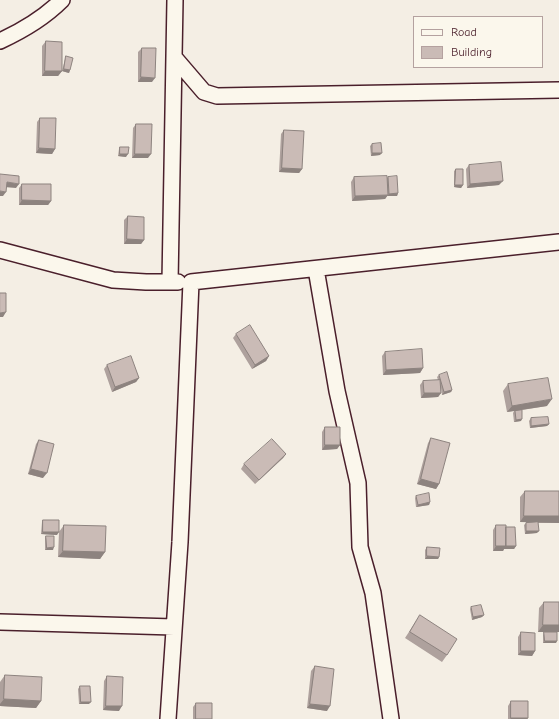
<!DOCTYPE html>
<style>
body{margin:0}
#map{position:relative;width:559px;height:719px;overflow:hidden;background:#f4eee4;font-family:"Comic Neue",sans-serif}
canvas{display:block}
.legend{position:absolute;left:413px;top:16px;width:130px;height:52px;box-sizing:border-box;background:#fbf7ec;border:1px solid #b4a19f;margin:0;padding:5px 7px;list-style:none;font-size:12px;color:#4a1f2b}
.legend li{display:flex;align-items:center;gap:8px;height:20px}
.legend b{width:20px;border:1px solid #b4a19f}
</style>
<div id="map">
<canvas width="559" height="719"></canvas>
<ul class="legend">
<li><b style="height:5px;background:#fbf7ec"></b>Road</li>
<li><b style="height:11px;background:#cabbb6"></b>Building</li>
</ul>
</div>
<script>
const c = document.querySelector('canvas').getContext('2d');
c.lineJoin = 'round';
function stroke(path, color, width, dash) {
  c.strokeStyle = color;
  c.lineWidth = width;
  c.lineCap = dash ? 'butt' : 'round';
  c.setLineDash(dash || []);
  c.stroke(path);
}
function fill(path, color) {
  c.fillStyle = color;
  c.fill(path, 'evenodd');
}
const minor = new Path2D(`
 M0 41C24 30 44 18 62 0
 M174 57 204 92 217 96 559 90
 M0 250 113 280 146 282H178
 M316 269 337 391 358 483 360 547 373 593 391 719
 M170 282 175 0
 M0 622 174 627
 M168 719 180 542 191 282 559 242`);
const wall = new Path2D(`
 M46 41 62 71 58 76H42V46Z
 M142 48 152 82H138V52Z
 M66 56 70 70 69 73 62 71 65 59Z
 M40 118 55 149 52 154 36 153 37 122Z
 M136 124 148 158H132L133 128Z
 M284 130 302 169 299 173 279 172 281 134Z
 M372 144 380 155 371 156 370 146Z
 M120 147 126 157 118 156 119 149Z
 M469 165 499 185 467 188 466 169Z
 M456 169 463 185 461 188 454 187V171Z
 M354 177 387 178 388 177 398 193 397 196H387L385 199 352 201 351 182Z
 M22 184 51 201 48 205H19V188Z
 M128 216 144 240 141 244H124V220Z
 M236 334 269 356 266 361 252 369 233 338Z
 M385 352 423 368 420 373 383 375 382 356Z
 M107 365 139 378 136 382 112 392 104 369Z
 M439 375 452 390 451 392 442 395 441 388V393L438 397 421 398 420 385 423 381 438 380 437 377Z
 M508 384 547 406 522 410 521 421 514 422 513 413 514 411 507 412 503 391Z
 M531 418 549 424 547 426 530 428 529 421Z
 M325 427 340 445 337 449 322 450V432Z
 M431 438 439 484 436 489 417 484 428 443Z
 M39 440 43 478 28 474 36 444Z
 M286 454 283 458 255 484 241 469 244 464Z
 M525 491H559V523H538L537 533 525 534 524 525 526 523 528 522H520V497Z
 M416 496 430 502 429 505 416 507 415 498Z
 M43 520 57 535 41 534 42 522Z
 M64 525 105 552 100 559 58 557 59 532Z
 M496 525 506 527 516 546 514 549H504L503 551H493V530Z
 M46 536 53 550H45V538Z
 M427 547 439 557 438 559H425V550Z
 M544 602 557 632 556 643H543V635L544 632H553H538L539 608Z
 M471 607 484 615 482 617 472 620 470 609Z
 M420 615 447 655 442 662 405 638Z
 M521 632 535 651 532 656 518 655V637Z
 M315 666 327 711 307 708 311 671Z
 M5 675 41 701 36 708 0 706V682Z
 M107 676 119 711 103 710 104 681Z
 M80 686 89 704H79L78 689Z
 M511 701 528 718 527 719H508V706Z
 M196 703 212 719H193V707Z`);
const shadedWall = new Path2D(`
 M64 69 70 70 69 73 62 71Z
 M45 71H62L58 76H42Z
 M141 77 155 78 152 82H138Z
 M39 148 55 149 52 154 36 153Z
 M372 153H382L380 155 371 156Z
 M120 154H128L126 157 118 156Z
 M135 154H151L148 158H132Z
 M282 168 302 169 299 173 279 172Z
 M503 181 499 185 467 188 470 184Z
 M7 182 19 184 16 188 4 187Z
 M455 185H463L461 188 454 187Z
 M0 191 6 192 3 196H0Z
 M398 193 397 196H387L389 194Z
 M388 195 385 199 352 201 355 196Z
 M22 200 51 201 48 205H19Z
 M127 239 144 240 141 244H124Z
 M6 312 3 317H0V313Z
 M269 356 266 361 252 369 255 365Z
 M423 368 420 373 383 375 386 370Z
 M139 378 136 382 112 392 115 387Z
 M452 390 451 392 442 395 444 392Z
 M424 393H441L438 397 421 398Z
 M552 399 547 406 507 412 512 406Z
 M522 419 521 421 514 422 516 420Z
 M549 424 547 426 530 428 531 426Z
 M325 445H340L337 449 322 450Z
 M286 454 283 458 255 484 259 480Z
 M31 469 47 473 43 478 28 474Z
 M421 479 439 484 436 489 417 484Z
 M430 502 429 505 416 507 418 505Z
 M524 516H559V523L520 522Z
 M526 531H539L537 533 525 534Z
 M43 532H59L57 535 41 534Z
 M496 546H516L514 549H504L503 551H493Z
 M54 547 53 550H45L47 548Z
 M63 551 105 552 100 559 58 557Z
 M427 556 439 557 438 559H425Z
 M484 615 482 617 472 620 473 617Z
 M543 625H559V632H538Z
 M545 641H557L556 643H543Z
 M521 651H535L532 656 518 655Z
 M4 699 41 701 36 708 0 706V704Z
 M81 702H91L89 704H79Z
 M310 704 330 706 327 711 307 708Z
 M106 706H122L119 711 103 710Z
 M511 718H528L527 719H510Z`);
const building = new Path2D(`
 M46 41 62 42V71H45Z
 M142 48H156L155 78 141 77Z
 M66 56 73 58 70 70 64 69Z
 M40 118H56L55 149 39 148Z
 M136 124H152L151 154H135Z
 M284 130 304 131 302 169 282 168Z
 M381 143 382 153H372V144Z
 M120 147H129L128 154H120Z
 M501 162 503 181 470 184 469 165Z
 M456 169H463V185H455Z
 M0 174 19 176V184L7 182 6 192 0 191Z
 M387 176 388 195 355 196 354 177Z
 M397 176 398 193 389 194 388 177Z
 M22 184H51V201L22 200Z
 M128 216 144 217V240L127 239Z
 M0 293H6V312L0 313Z
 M250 325 269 356 255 365 236 334Z
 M422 349 423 368 386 370 385 352Z
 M131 356 139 378 115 387 107 365Z
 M447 372 452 390 444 392 439 375Z
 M548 378 552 399 512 406 508 384Z
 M440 380 441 393H424L423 381Z
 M522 410V419L516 420 515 411Z
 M548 417 549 424 531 426V418Z
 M325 427H340V445H325Z
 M431 438 450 443 439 484 421 479Z
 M272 439 286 454 259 480 244 464Z
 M39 440 54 444 47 473 31 469Z
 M525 491H559V516H524Z
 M429 493 430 502 418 505 416 496Z
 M43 520H59V532H43Z
 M538 522 539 531H526V523Z
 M64 525 106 526 105 552 63 551Z
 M496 525H506V546H496Z
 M506 527H515L516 546H506Z
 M46 536H54V547L47 548Z
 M427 547 440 548 439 557 427 556Z
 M544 602H559V625H543Z
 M481 605 484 615 473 617 471 607Z
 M420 615 457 639 447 655 410 632Z
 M521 632 535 633V651H521Z
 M544 632H557V641H545Z
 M315 666 334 669 330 706 310 704Z
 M5 675 42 677 41 701 4 699Z
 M107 676 123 677 122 706H106Z
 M80 686H90L91 702H81Z
 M511 701H528V718H511Z
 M196 703H212V719H196Z`);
stroke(minor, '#4a1f2b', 18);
stroke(minor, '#fbf7ec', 15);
fill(wall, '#aea19d');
fill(shadedWall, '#8d837f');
fill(building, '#cabbb6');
stroke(building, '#8d837f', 1);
</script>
